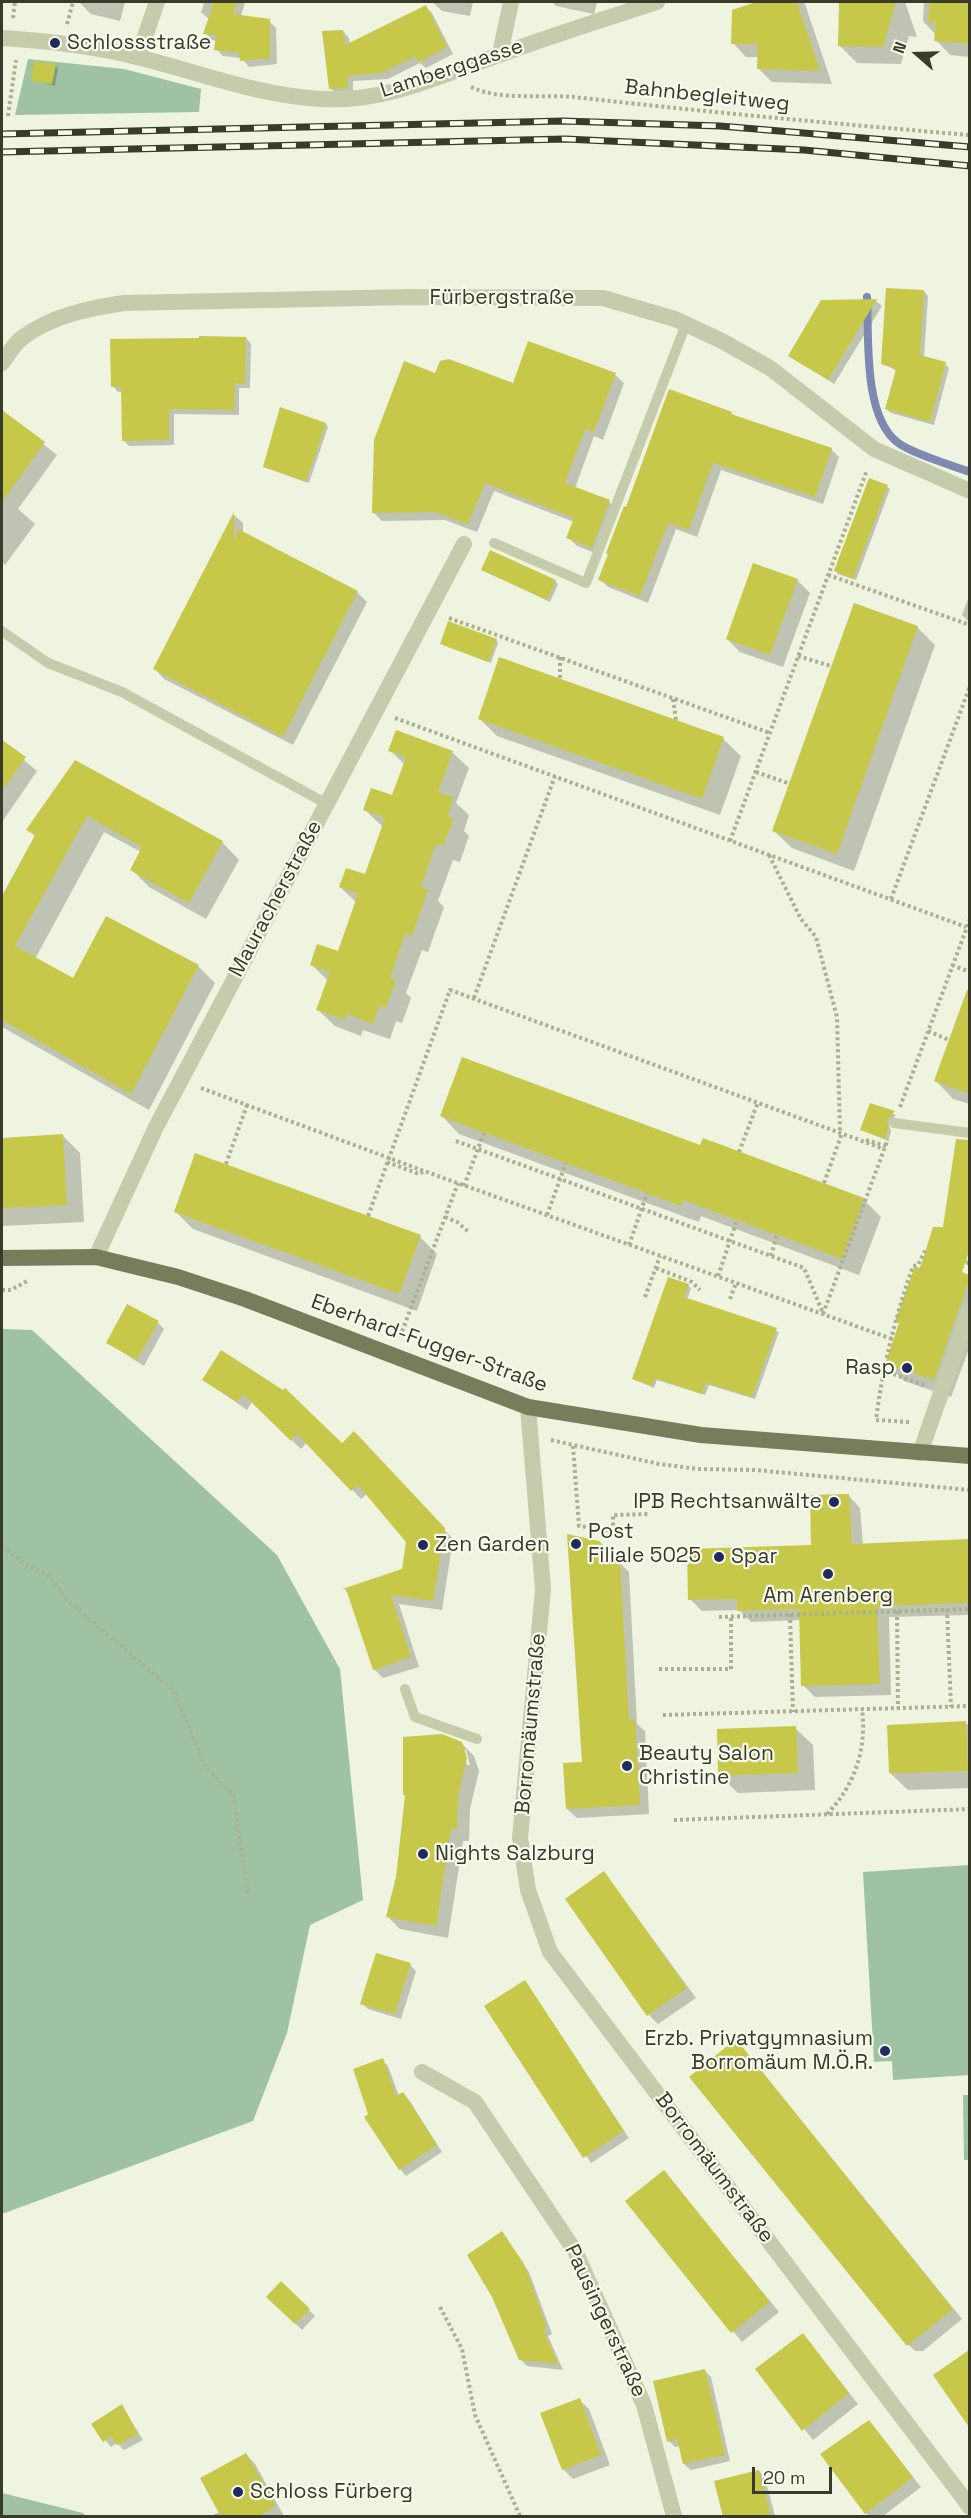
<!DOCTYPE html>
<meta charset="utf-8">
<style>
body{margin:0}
#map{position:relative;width:971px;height:2518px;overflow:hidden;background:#eef4e0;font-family:"Space Grotesk",sans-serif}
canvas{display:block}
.frame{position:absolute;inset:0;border:3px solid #393a2a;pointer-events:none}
.north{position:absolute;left:887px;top:24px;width:60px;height:60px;-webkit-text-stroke:4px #f7fbed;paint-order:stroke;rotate:290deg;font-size:16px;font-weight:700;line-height:24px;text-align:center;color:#393a2a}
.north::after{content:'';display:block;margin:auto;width:21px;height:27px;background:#393a2a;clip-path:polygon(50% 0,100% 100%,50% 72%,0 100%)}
.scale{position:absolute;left:752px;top:2467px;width:80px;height:27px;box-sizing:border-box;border:3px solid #393a2a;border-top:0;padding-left:8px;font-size:18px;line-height:21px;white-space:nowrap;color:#393a2a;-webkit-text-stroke:4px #f7fbed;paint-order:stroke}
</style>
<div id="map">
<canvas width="971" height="2518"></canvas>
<div class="frame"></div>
<div class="north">N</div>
<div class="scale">20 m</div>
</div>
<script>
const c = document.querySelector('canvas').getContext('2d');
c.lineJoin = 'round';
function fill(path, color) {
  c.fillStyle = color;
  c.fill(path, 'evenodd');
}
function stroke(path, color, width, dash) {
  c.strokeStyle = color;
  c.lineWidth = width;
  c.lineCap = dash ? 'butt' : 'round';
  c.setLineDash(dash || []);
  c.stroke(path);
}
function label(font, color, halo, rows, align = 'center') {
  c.font = font + ' "Space Grotesk",sans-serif';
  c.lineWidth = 4.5;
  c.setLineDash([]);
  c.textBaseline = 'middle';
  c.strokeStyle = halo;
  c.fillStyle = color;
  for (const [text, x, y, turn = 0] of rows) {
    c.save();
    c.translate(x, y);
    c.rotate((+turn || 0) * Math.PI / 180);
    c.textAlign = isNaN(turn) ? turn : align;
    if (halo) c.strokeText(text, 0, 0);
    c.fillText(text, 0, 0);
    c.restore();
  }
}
const green = new Path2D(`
 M28 59 124 69 201 89 199 112 15 115Z
 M2 1329 32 1330 277 1555 340 1669 363 1900 310 1925 287 2033 253 2121 2 2214Z
 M969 1865V2075L893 2080 892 2061 874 2062 863 1872Z
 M963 2095H969V2160H964Z
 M2 2493 83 2513 86 2516H2Z`);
const shadow = new Path2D(`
 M79 2H125L120 21 91 14Z
 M201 2H245L241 16 269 21 276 28 277 64 249 67 241 58 223 56 216 49 217 41 212 40 205 33 210 20 201 12 204 4Z
 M432 2H473L470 16 442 11Z
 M552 2H597L594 14 556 6Z
 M761 2H803L805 4 832 84 772 82 759 69V57H746L733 43V11Z
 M841 2H905L917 37 909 36 901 64 857 63 840 46Z
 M924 2H970V57L950 55 936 40V35L923 21Z
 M426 7 432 13 453 54 426 68 420 63 388 79 353 81V94H337L330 88 343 31 349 38 350 45Z
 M55 66 58 68 55 86 33 80Z
 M924 291 928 296 924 358 945 364 949 368 934 425 891 413 886 409 897 371 882 363Z
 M822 301H876L882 306 834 384 790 355Z
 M246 338 251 344 250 388H239V415L174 414V445L129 446 124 441 123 392H118L113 386Z
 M436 375 514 385 615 375 624 383 603 440 594 436 575 488 609 502 618 510 600 555 577 546 568 537 574 522 494 491 477 532 445 520 382 521 373 512Z
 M731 413 735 417 831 449 839 457 823 504 721 470 697 537 676 529 648 603 608 587 600 579 627 509Z
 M9 417 57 455 18 509 35 524 5 565 2 562V427Z
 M326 424 328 427 309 483 265 467Z
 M887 487 890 489 856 580 838 574 836 571Z
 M234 515 243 523V533L357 592 367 602 293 745 164 679 155 669Z
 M483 570 555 581 558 584 550 602Z
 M797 580 810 593 783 667 740 652 727 639Z
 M970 594V623L962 615Z
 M917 627 935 645 854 871 792 848 774 831Z
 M496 640 498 643 491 663 441 643Z
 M479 718 723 739 741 756 720 815 497 736Z
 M2 742 37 771 2 822Z
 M390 750 452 752 469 768 456 803 469 815 464 831 469 836 460 862 453 860 438 901 444 907 428 952 422 950 406 993 411 998 402 1023 396 1021 390 1039 363 1030 361 1036 335 1026 318 1010 328 981 312 965 339 953 357 903 340 887 366 876 383 827 365 810 393 797 405 765Z
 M75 762 222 842 239 860 206 919 149 887 131 869 141 852 104 832 35 959 73 980 198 966 215 983 149 1110 2 1027V899L36 837 28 830Z
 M970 987V1104L953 1099 936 1081Z
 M870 1104 896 1115 889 1125 891 1132 888 1141 862 1130Z
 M442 1116 701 1147 863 1199 881 1217 859 1275 701 1216 699 1222 459 1134Z
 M63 1136 80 1153 84 1222 2 1226V1139Z
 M953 1172 970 1173V1255L961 1254Z
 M175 1211 420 1237 437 1254 417 1311 193 1229Z
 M924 1259 970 1277V1346L951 1397 904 1381 887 1364 900 1324 897 1321Z
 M688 1285 691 1288 687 1300 779 1332 755 1399 709 1385 705 1395 657 1380 654 1388 633 1379Z
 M158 1323 164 1329 144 1366 108 1343Z
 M221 1352 342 1445 363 1442 453 1539 442 1610 399 1604 419 1667 383 1678 374 1669 349 1594 345 1590 403 1570 407 1542 367 1494 361 1499 307 1442 301 1449 252 1402 247 1410 204 1380Z
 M849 1496 860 1508 863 1545 970 1541V1676L968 1615 889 1617 891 1695 815 1697 803 1685 801 1620 751 1622 739 1610 702 1611 690 1599 813 1547Z
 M598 1542 629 1572 637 1724 645 1731 649 1814 577 1818 567 1809 584 1763Z
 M966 1723 970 1727V1788L908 1790 890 1773Z
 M795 1728 813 1745 815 1790 738 1793 720 1776Z
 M461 1743 474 1756 479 1771 470 1809 469 1841H463L448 1938 400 1929 388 1917ZM463 1750H466L470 1765H467Z
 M604 1872 696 1998 658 2024 649 2015Z
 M410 1965 416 1971 401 2019 368 2009 362 2003Z
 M525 1981 629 2138 591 2163 486 2006Z
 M745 2051 962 2319 923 2351H915L905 2341Z
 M382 2060 388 2066 399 2096 403 2093 409 2100 442 2152 406 2176 400 2169 370 2114Z
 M664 2172 779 2312 742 2342 627 2202Z
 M502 2233 529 2272 552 2334 548 2336 563 2370 527 2366 520 2359Z
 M281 2283 315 2316 302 2330 268 2297Z
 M803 2335 858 2404 813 2440 758 2370Z
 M970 2352V2424L935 2376Z
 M705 2371 711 2377 730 2461 691 2470 684 2464 680 2446 675 2447 669 2441Z
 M579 2400 589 2409 610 2465 573 2479 563 2469Z
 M122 2406 143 2440 124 2450 117 2443 111 2447 93 2425Z
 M869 2422 921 2487 883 2516H870L866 2513Z
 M246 2454 255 2464 284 2516H210L220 2512Z
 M759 2471 765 2478 775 2516H725Z`);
const stream = new Path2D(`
 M867 297C869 337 863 415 897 442 910 453 951 465 970 472`);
const building = new Path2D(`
 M214 2H237L233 14 270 19V58L240 61 239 53 214 50 216 35 203 34Z
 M756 2H797L820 71 757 69 758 44H731L732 10Z
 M839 2H896L883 47 838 46Z
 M930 2H969V44L934 41 936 23H928Z
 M426 5 447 47 418 63 416 56 381 73 347 76 348 88 329 89 322 31 343 30 345 45Z
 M34 61 56 64 52 84 31 81Z
 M886 288 924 290 920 355 946 362 930 422 885 409 896 369 881 364Z
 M877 299 828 380 788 356 821 300Z
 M199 336 246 337 245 384 235 383 234 410 169 409V440L122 441 121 387H111L110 339 199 338Z
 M528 341 616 373 594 432 585 429 565 483 610 500 592 548 566 538 574 518 485 483 468 524 435 512 372 513 374 440 404 361 435 373 440 361 449 359 513 383Z
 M669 389 732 412 731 414 832 448 815 497 713 463 689 530 668 523 640 596 598 580 608 554 606 553 624 506 626 507Z
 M280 407 326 423 306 482 263 467Z
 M2 410 45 442 2 502Z
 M869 478 888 485 853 579 834 571Z
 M234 512V542L238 529 358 591 283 737 153 669Z
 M490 550 556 580 547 600 481 570Z
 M753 563 798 579 770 655 726 639Z
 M854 603 918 626 837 854 772 831Z
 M448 621 497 639 488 662 440 644Z
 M499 657 724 737 702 799 478 719Z
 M396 730 453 751 438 792 454 798 447 816 454 818 443 846 436 844 421 887 428 890 412 936 405 934 390 978 396 980 386 1008 379 1006 373 1024 347 1014 345 1020 316 1010 330 972 310 965 317 944 338 951 358 894 339 887 346 868 365 874 385 818 363 810 371 788 392 795 406 757 388 751Z
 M2 740 26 757 2 791Z
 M75 760 223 841 189 903 130 870 142 847 87 816 15 946 73 978 106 916 199 965 131 1094 2 1020V896L35 835 26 830Z
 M967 990H969V1094L934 1081Z
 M462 1057 700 1145 703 1138 864 1198 842 1259 683 1200 681 1206 440 1116Z
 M870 1103 895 1111 887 1121 889 1128 885 1139 860 1130Z
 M63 1134 67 1205 2 1208V1138Z
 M956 1139 969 1140V1252L962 1272 969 1275V1281L934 1380 885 1364 899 1323 895 1321 915 1266 920 1268 933 1227H943Z
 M195 1153 421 1235 399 1294 174 1212Z
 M668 1277 689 1284 684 1297 777 1328 752 1397 706 1383 702 1394 655 1378 652 1386 632 1379Z
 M127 1304 159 1321 137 1360 106 1343Z
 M221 1350 283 1390 285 1388 342 1443 354 1431 445 1528 433 1601 391 1595 411 1657 373 1670 346 1589H342L402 1569 406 1542 358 1485 351 1491 297 1434 291 1441 243 1394 237 1402 202 1380Z
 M849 1494 852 1544 969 1539V1603L877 1606 880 1684 801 1686 799 1609 737 1611V1599L688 1600 687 1549 811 1545 810 1495Z
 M567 1534 599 1541 620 1561 629 1720H635L640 1805 566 1809 563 1763 582 1762Z
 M966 1721 968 1771 889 1773 887 1725Z
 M796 1726 798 1773 718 1776 717 1729Z
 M442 1734 462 1742 467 1758 458 1796 457 1829H451L436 1926 386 1917 396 1877 405 1795H403V1737Z
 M604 1871 687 1988 647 2016 565 1899Z
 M376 1953 411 1963 395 2014 360 2004Z
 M525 1980 624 2131 583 2158 484 2006Z
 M736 2039 953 2309 907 2346 689 2077Z
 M383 2058 396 2096 403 2092 437 2145 399 2170 364 2117 368 2114 353 2069Z
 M664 2170 770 2302 731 2333 625 2201Z
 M502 2231 524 2264 547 2328 543 2329 558 2364 519 2360 492 2297 467 2255Z
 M281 2281 310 2309 295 2324 266 2297Z
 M803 2333 849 2393 802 2431 755 2369Z
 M969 2350V2427L933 2375Z
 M705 2369 725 2455 683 2464 677 2439 667 2442 653 2381Z
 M580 2398 601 2455 562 2470 540 2413Z
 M122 2404 138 2434 117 2445 111 2436 103 2442 91 2424Z
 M869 2420 913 2477 865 2514 820 2454Z
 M246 2453 276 2506 257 2517H221L200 2478Z
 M759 2470 771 2517H723L714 2481Z`);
const path = new Path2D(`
 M13 18 15 2
 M67 24 73 2
 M471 87C500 101 541 94 574 97 706 112 838 124 970 135
 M8 116 16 60
 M828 575 970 625
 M449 618 770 733
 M798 656 831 666
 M560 657V679
 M673 699 676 720
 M395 718 966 927
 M756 772 790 784
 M730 841 867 470
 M769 855 801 919 816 937 837 1017 840 1132
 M891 899 970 686
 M952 965 970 972
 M474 998 555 776
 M928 1031 949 1040
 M201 1088 424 1171 892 1339
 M900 1107 970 919
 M866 1140 886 1146
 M456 1141 804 1268 823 1313
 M739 1152 758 1102
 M387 1162 419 1174 423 1172
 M226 1164 247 1105
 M824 1183 842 1133
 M464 1186 484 1133
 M547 1215 566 1163
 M368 1216 450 990 884 1149
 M445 1217 457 1222 470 1233
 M629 1245 647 1193
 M771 1256 777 1235
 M966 1263 970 1262
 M656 1268 692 1282 700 1290
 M718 1276 737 1220
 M2 1290H11L29 1280
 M645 1297 660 1256
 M730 1299 736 1283
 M823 1314 888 1139
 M400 1337 458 1183
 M882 1370 924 1385
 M909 1422 876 1420C883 1365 895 1318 913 1266L918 1265 926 1249
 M551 1440 659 1464 698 1469 755 1470 970 1490
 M573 1446 579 1526 613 1531V1515L650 1514
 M2 1546 24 1564 50 1576 68 1601 174 1691 205 1766 233 1795 248 1895
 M947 1609 951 1707
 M897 1611 898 1708
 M790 1614 793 1712
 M719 1617 970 1609
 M659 1669H731V1616
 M663 1715 970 1706
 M827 1814C855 1785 867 1749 862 1709
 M674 1820 970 1809
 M440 2307 462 2349 475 2415 520 2516`);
const service = new Path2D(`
 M494 543 586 583 686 324
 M2 631 48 663 122 692 327 804
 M894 1123 970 1133
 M405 1689 415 1717 477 1739`);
const minor = new Path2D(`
 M2 38C48 41 96 46 141 58 201 73 260 96 322 99 385 103 444 74 502 54 553 35 605 19 657 2
 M500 54 511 2
 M138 57 157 2
 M2 363C8 355 14 344 22 338 51 316 89 308 124 303L409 297 603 298 675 319 722 341 770 368 874 449 970 491
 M96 1257 156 1127 464 544
 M528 1407 543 1589 520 1838 528 1890 550 1952 970 2507
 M920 1453 970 1310
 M422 2072 475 2102 575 2251 644 2405 674 2516`);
const primary = new Path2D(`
 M2 1258 96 1257 178 1277 245 1299 528 1407 701 1435 970 1456`);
const rail = new Path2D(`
 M2 134 563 121 720 126 970 147
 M2 152 565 139 804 150 970 166`);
const markers = [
 [55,43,6,"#1f2a5d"],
 [907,1368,6,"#1f2a5d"],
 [834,1502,6,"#1f2a5d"],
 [576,1544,6,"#1f2a5d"],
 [423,1545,6,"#1f2a5d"],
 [719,1557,6,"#1f2a5d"],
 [828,1574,6,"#1f2a5d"],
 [627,1766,6,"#1f2a5d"],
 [423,1854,6,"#1f2a5d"],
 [885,2051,6,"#1f2a5d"],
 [238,2492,6,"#1f2a5d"]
];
const poiNames = [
 ["Schlossstraße",67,43],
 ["Rasp",895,1368,"right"],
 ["IPB Rechtsanwälte",822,1502,"right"],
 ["Post",588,1532],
 ["Filiale 5025",588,1556],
 ["Zen Garden",435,1545],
 ["Spar",731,1557],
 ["Am Arenberg",828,1596,"center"],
 ["Beauty Salon",639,1754],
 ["Christine",639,1778],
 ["Nights Salzburg",435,1854],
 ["Erzb. Privatgymnasium",873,2039,"right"],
 ["Borromäum M.Ö.R.",873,2063,"right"],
 ["Schloss Fürberg",250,2492]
];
const streetNames = [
 ["Lamberggasse",452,69,-18],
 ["Bahnbegleitweg",707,96,6],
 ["Fürbergstraße",502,298],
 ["Mauracherstraße",276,899,-62],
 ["Eberhard-Fugger-Straße",429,1344,20],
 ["Borromäumstraße",531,1724,-85],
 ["Borromäumstraße",714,2168,53],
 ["Pausingerstraße",605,2321,65]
];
fill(green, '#9fc3a2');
fill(shadow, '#0003');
stroke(stream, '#7e89b1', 8);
fill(building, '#c7c74a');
stroke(path, '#abb08f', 4, [3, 3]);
stroke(service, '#c5ccab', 10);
stroke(minor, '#c5ccab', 16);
stroke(primary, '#797c5b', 16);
stroke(rail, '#393a2a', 7);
stroke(rail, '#f7fbed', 4.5, [14]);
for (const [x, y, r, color] of markers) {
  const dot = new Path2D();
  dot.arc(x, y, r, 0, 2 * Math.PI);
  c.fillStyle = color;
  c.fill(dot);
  stroke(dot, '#f7fbed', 2);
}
label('21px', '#393a2a', '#f7fbed', poiNames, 'left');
label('21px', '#393a2a', '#f7fbed', streetNames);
</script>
